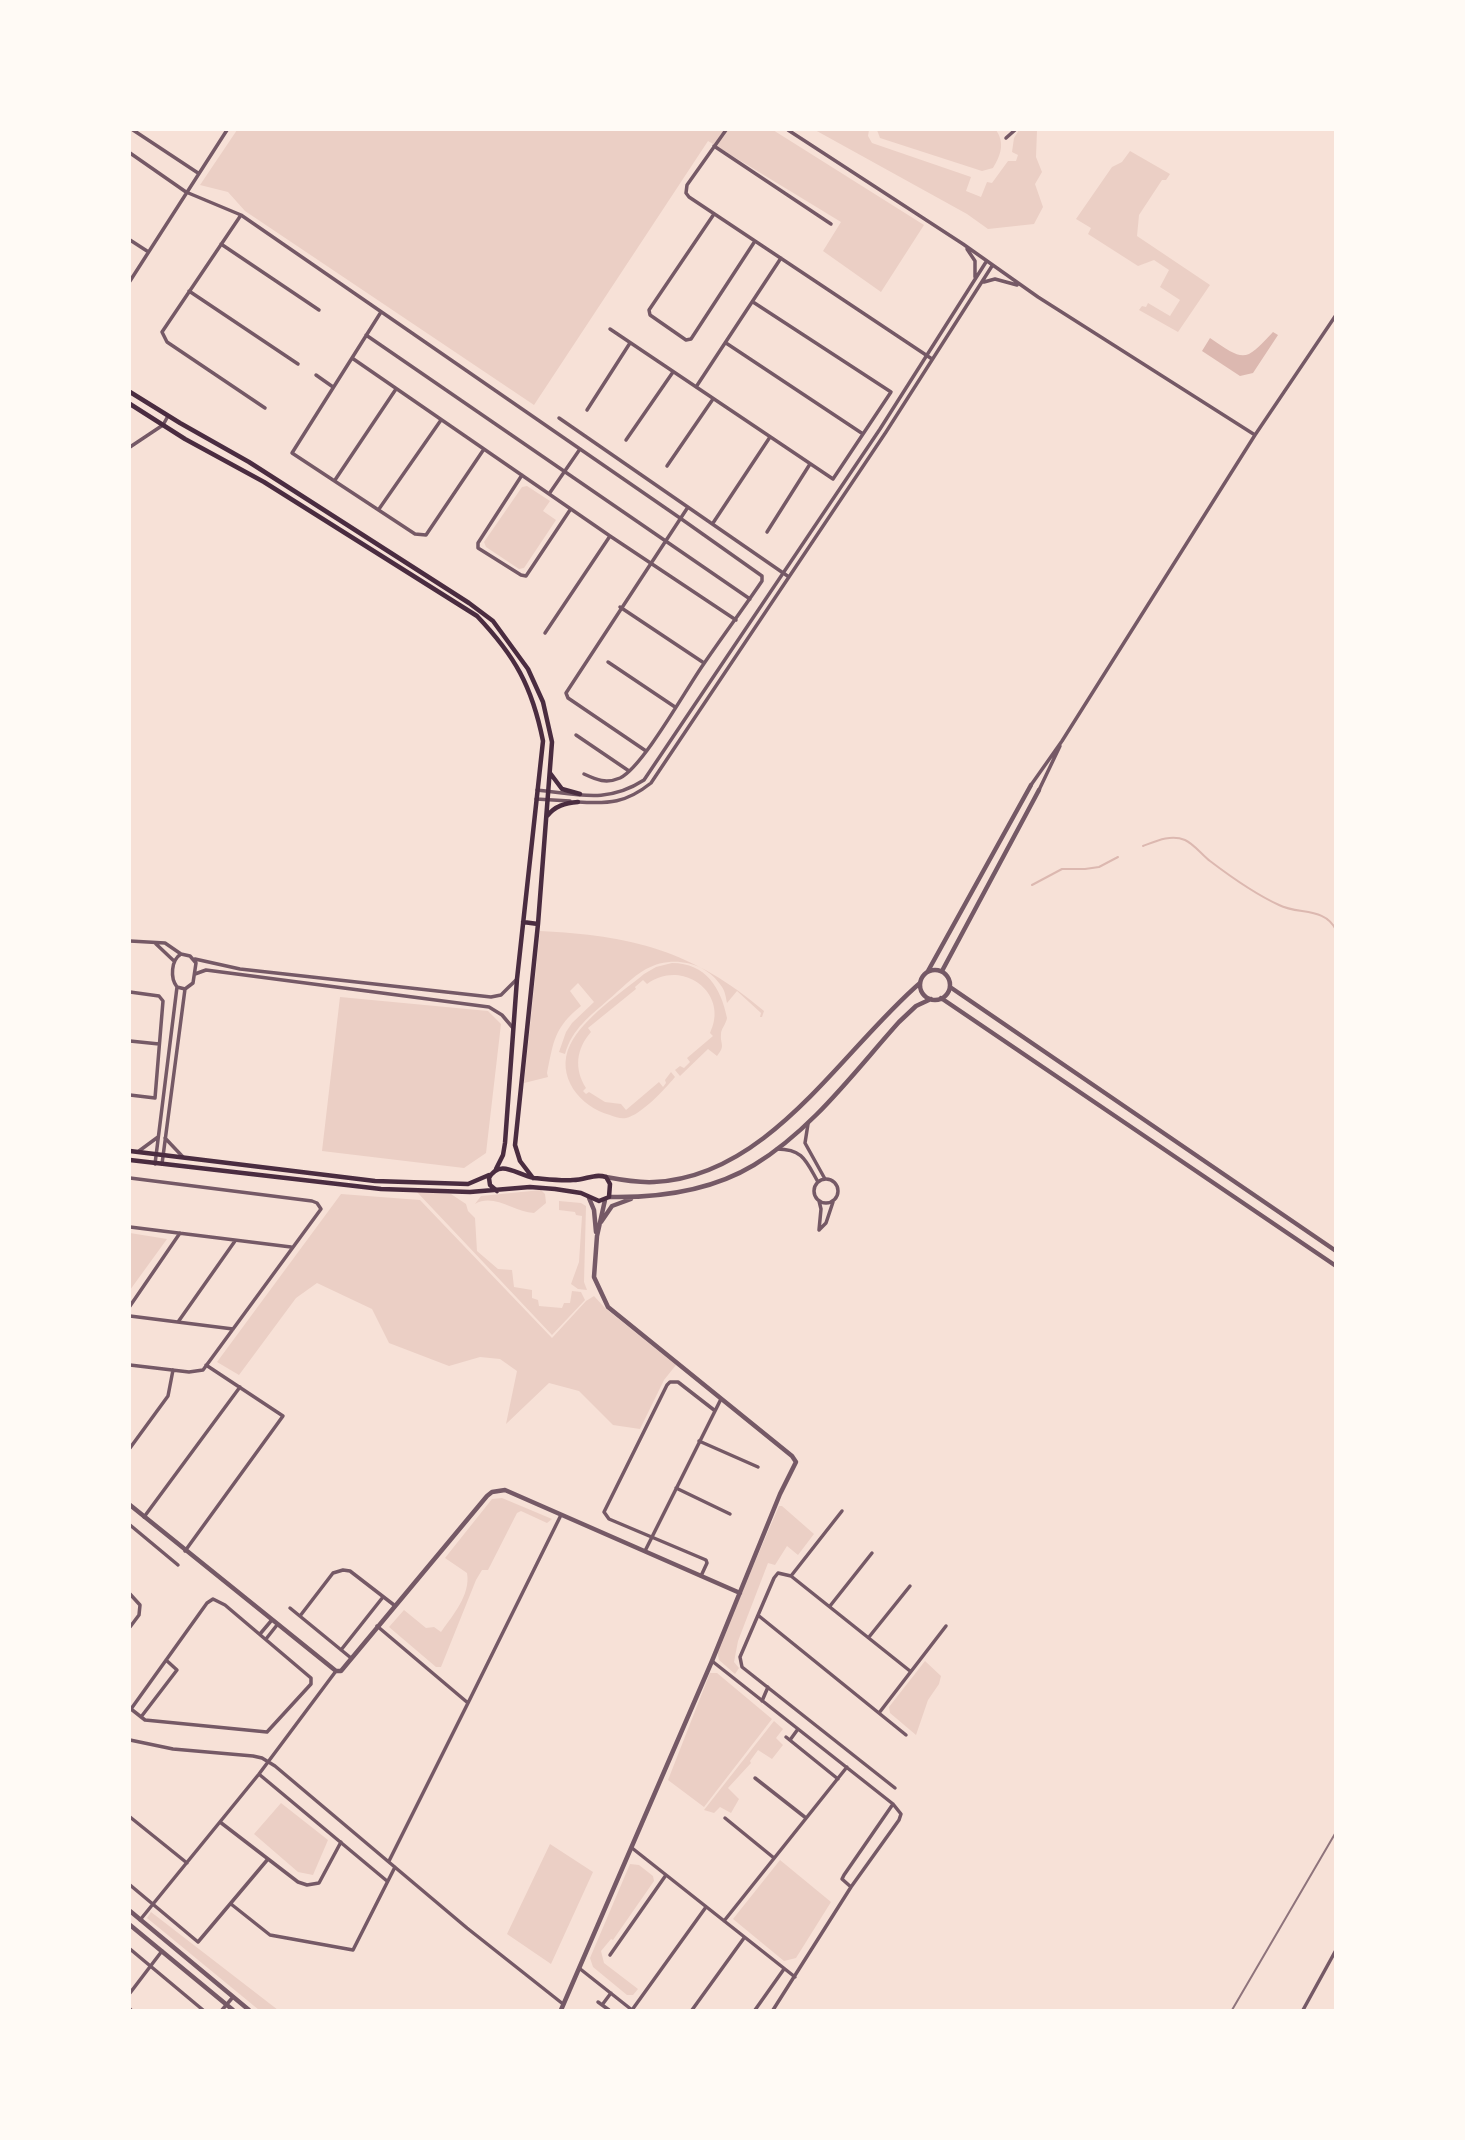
<!DOCTYPE html>
<style>
body{margin:0}
#map{position:relative;width:1465px;height:2140px;overflow:hidden;background:#f7e1d7;font-family:"Source Sans 3",sans-serif}
canvas{display:block}
.frame{position:absolute;inset:0;border:131px solid #fffaf5;pointer-events:none}
</style>
<div id="map">
<canvas width="1465" height="2140"></canvas>
<div class="frame"></div>
</div>
<script>
const c = document.querySelector('canvas').getContext('2d');
c.lineJoin = 'round';
function fill(path, color) {
  c.fillStyle = color;
  c.fill(path, 'evenodd');
}
function stroke(path, color, width, dash) {
  c.strokeStyle = color;
  c.lineWidth = width;
  c.lineCap = dash ? 'butt' : 'round';
  c.setLineDash(dash || []);
  c.stroke(path);
}
const green = new Path2D(`
 M237 130H773L924 225 881 292 823 251 841 222 708 141 534 405 245 211 228 192 200 185Z
 M815 130H869L868 136 872 143 971 177 966 191 981 197 987 182 992 183 1008 161H1016L1018 155 1012 152 1014 138 1019 130H1037L1036 157 1042 172 1035 184 1043 207 1034 224 988 229 967 214Z
 M877 130H996C1005 143 1001 155 993 168L982 171 880 138Z
 M1130 151 1170 174 1166 180H1162L1139 215 1137 236 1210 285 1178 332 1139 310 1142 306 1146 307 1148 303 1170 316 1180 300 1160 287 1169 270 1154 260 1138 266 1088 234 1091 228 1076 219 1112 167 1122 162Z
 M527 486 550 501 543 511 556 520 524 568 519 569 486 547 484 542 522 487Z
 M540 931C630 935 694 951 764 1011L762 1017H760L761 1013 737 991 727 1003C726 998 725 991 722 987 706 961 671 955 646 969 632 977 620 990 608 1000 590 1016 572 1029 565 1054L559 1052 566 1032 572 1023 594 1002 578 983 570 991 581 1006C554 1028 554 1040 547 1073L548 1077 524 1083Z
 M672 963C706 963 721 988 727 1018 726 1024 721 1029 721 1034 720 1045 726 1045 717 1056L708 1049 680 1076 675 1070 680 1066 684 1068 690 1062 687 1058 713 1036 710 1033C730 993 682 958 647 984L643 980 635 987 636 989 588 1028 591 1032C576 1049 574 1069 586 1088L583 1091 586 1094 589 1092 605 1102 621 1104 626 1110 659 1082 663 1087 666 1083 665 1080 671 1072 675 1077C665 1089 641 1115 626 1118 621 1119 615 1117 610 1115 580 1107 555 1076 570 1045 583 1018 621 993 644 974L656 967Z
 M340 997 488 1011 501 1024 486 1153 464 1168 322 1151Z
 M541 1190 545 1194 546 1203 534 1213C514 1212 494 1193 475 1204L481 1196Z
 M416 1191 451 1194 466 1204 468 1211 475 1218 477 1251 498 1269 512 1270 514 1287 532 1290V1298L538 1300 539 1306 562 1308 564 1303H570L572 1291 581 1292 585 1300 552 1335Z
 M341 1194 420 1200 552 1338 586 1301 594 1296 605 1308 676 1365 664 1380 640 1429 613 1425 579 1391 549 1383 506 1424 517 1371 500 1359 480 1357 449 1366 389 1343 372 1309 317 1283 296 1298 239 1375 217 1362Z
 M559 1201 581 1203 586 1206 584 1282 587 1290 578 1289 571 1284 579 1262 582 1216 576 1215 575 1212 559 1210Z
 M130 1233 167 1239 130 1290Z
 M502 1498 552 1519 547 1523 521 1511 517 1513 488 1570H482L476 1580 441 1667H436L389 1627 404 1610 426 1628 434 1627 441 1632C452 1616 471 1595 467 1573L445 1558 492 1499Z
 M779 1506H782L814 1534 798 1555 787 1546 775 1565 768 1563 738 1641 734 1662 739 1668 735 1674 719 1660 717 1650Z
 M925 1661 941 1676 939 1684 928 1700 916 1735 890 1713 889 1707Z
 M710 1673H717L772 1719 704 1807 668 1780Z
 M774 1721 783 1729 776 1738 783 1745 772 1759 758 1750 750 1761 751 1763 728 1788 739 1799 731 1813 720 1807 714 1813 704 1810Z
 M281 1803 328 1840 313 1875 298 1872 254 1834Z
 M550 1844 593 1872 551 1964 507 1934Z
 M780 1860 831 1902 796 1958 784 1961 733 1919Z
 M630 1864 639 1865 653 1876 654 1881 613 1940 611 1939 601 1951 604 1963 638 1989 633 1995H627L593 1967 590 1958Z
 M151 1912 278 2010H259L147 1918Z`);
const water = new Path2D(`
 M1273 332 1278 335 1253 373 1240 376 1202 351 1210 338C1245 362 1245 362 1273 332Z`);
const stream = new Path2D(`
 M1143 846C1156 841 1171 834 1185 840 1194 844 1202 855 1210 861 1231 877 1255 894 1279 905 1299 915 1325 907 1336 930
 M1032 885 1062 869H1085L1099 867 1118 857`);
const minor = new Path2D(`
 M133 130 198 173
 M726 130 687 185 686 193 689 197 932 359
 M788 130 963 244 1038 297 1255 435
 M1006 138 1015 130
 M714 146 831 224
 M130 153 186 192 241 215 680 518 762 576V581C743 609 722 637 703 665 686 689 643 767 620 778 606 784 597 780 584 774
 M714 214 649 310 650 315 686 340 691 339 755 241
 M241 215 162 332 167 342 265 408
 M130 240 147 251
 M221 244 319 310
 M967 249 975 261V277
 M130 281 227 130
 M984 282 995 279 1017 285
 M189 291 298 364
 M381 312 292 453 415 534 426 535 484 449
 M610 329 833 479 891 392 753 302
 M366 335 750 599
 M726 343 863 434
 M352 358 610 536 736 620
 M316 375 333 387
 M696 387 781 258
 M587 410 630 343
 M559 418 789 577
 M626 440 673 372
 M130 447 163 425 168 416
 M667 466 713 399
 M522 475 478 543V548L521 575 526 576 570 510
 M335 480 396 389
 M549 494 580 449
 M379 509 441 420
 M713 523 770 437
 M767 532 810 464
 M620 607 704 663
 M545 633 610 536
 M608 662 675 707
 M576 735 629 771
 M646 751 568 698 566 693 688 507
 M1031 785 1062 741 1255 435 1336 315
 M537 790C578 794 607 804 644 780L880 429 986 262
 M1039 790 1060 746
 M536 799 570 801
 M578 802C609 804 626 803 651 783L886 432 992 266
 M130 941 165 943 181 954
 M155 943 174 961
 M181 954 190 956 196 963 193 983 185 989 177 987C170 978 171 960 181 954Z
 M195 959 240 969 491 997 501 995 516 980
 M195 974 206 970 489 1007 502 1015 513 1028
 M130 992 159 996 163 1001 155 1098 130 1095
 M130 1041 159 1044
 M808 1124 805 1143 825 1179
 M165 1138 183 1157
 M777 1149C803 1149 806 1161 818 1182
 M139 1151 158 1137
 M155 1164 177 987
 M162 1164 185 989
 M130 1178 312 1201 317 1203 321 1209 203 1370 189 1372 130 1365
 M814 1191a12 12 0 1 1 24 0a12 12 0 1 1-24 0Z
 M130 1227 291 1247
 M819 1230 826 1223 833 1202
 M819 1230 821 1209 819 1201
 M130 1306 180 1233
 M130 1316 233 1329
 M178 1322 235 1241
 M699 1441 758 1467
 M130 1448 168 1396 173 1370
 M676 1488 730 1514
 M144 1517 240 1387
 M130 1525 178 1565
 M185 1551 283 1416 206 1365
 M645 1551 721 1399
 M701 1576 707 1563 706 1560 609 1519 604 1512 667 1385 670 1382H678L714 1410
 M791 1576 842 1511
 M130 1594 140 1605 139 1615 130 1627
 M213 1599 225 1605 311 1678V1684L267 1732 145 1720 131 1709 207 1603Z
 M830 1606 872 1553
 M290 1608 351 1658
 M300 1616 333 1573 343 1570 350 1571 394 1605
 M759 1616 906 1735
 M377 1626 468 1703 561 1515
 M260 1634 271 1621
 M869 1637 910 1586
 M266 1639 277 1625
 M341 1650 383 1597
 M712 1661 893 1804 901 1814 899 1820 851 1887 773 2010
 M762 1701 768 1687
 M879 1713 946 1626
 M141 1717 177 1670 166 1660
 M786 1737 838 1779
 M130 1740 173 1749 253 1756 262 1758 275 1766 467 1928 563 2004
 M790 1740 798 1729
 M260 1775 387 1881
 M755 1778 806 1818
 M895 1788 742 1667 740 1657 774 1578 778 1573 791 1576 910 1671
 M130 1817 187 1863
 M725 1818 774 1858
 M220 1822 298 1882 307 1885 319 1883 341 1842
 M632 1848 795 1977
 M389 1861 468 1703
 M130 1885 198 1942 268 1859
 M851 1887 842 1879 844 1875 893 1804
 M231 1904 270 1935 353 1950 395 1867
 M140 1920 259 1774 336 1671
 M724 1921 847 1767
 M130 1949 203 2010
 M610 1955 666 1875
 M579 1968 632 2010
 M130 1993 162 1951
 M598 2002 609 2010
 M602 2005 611 1993
 M130 2009 131 2010
 M222 2010 233 1997
 M632 2010 706 1907
 M692 2010 744 1938
 M755 2010 784 1969
 M1303 2010 1336 1950`);
const tertiary = new Path2D(`
 M920 985a15 15 0 1 1 30 0a15 15 0 1 1-30 0Z
 M928 971 1031 785
 M942 971 1039 790
 M950 987 1336 1251
 M941 998 1336 1266
 M606 1177C622 1180 638 1183 654 1182 769 1177 841 1051 920 983
 M609 1197C659 1198 711 1191 754 1165 812 1130 855 1071 899 1022L916 1006 931 999
 M589 1198 594 1210 596 1232
 M601 1222 612 1206 631 1199
 M130 1505 336 1671H341L487 1496 492 1492 505 1490 740 1593
 M130 1911 249 2010
 M130 1925 233 2010
 M561 2010 712 1661 780 1494 796 1462 792 1456 608 1307 594 1277 597 1236 605 1200`);
const secondary = new Path2D(`
 M130 392 180 423 249 462 469 603 493 621 528 669 543 702 552 742 538 924 515 1145 520 1161 533 1178
 M130 404 185 439 264 482 477 616C515 656 532 686 543 741L517 979 505 1143 503 1155 496 1169
 M550 773 562 789 580 794
 M547 816C555 806 565 803 578 802
 M523 922 538 924
 M130 1151 375 1181 468 1184 489 1175
 M130 1160 381 1189 470 1192 530 1187 555 1189 581 1193 599 1201 609 1197 610 1184 606 1177C594 1173 586 1180 573 1180 561 1181 546 1179 534 1178 517 1175 500 1158 489 1178L490 1185 497 1191`);
const rail = new Path2D(`
 M1232 2010 1336 1832`);
fill(green, '#ebcfc5');
fill(water, '#dcb8b0');
stroke(stream, '#dcb8b0', 2);
stroke(minor, '#755966', 3.5);
stroke(tertiary, '#755966', 4.5);
stroke(secondary, '#4a2c40', 4.5);
stroke(rail, '#8f747c', 2);
</script>
